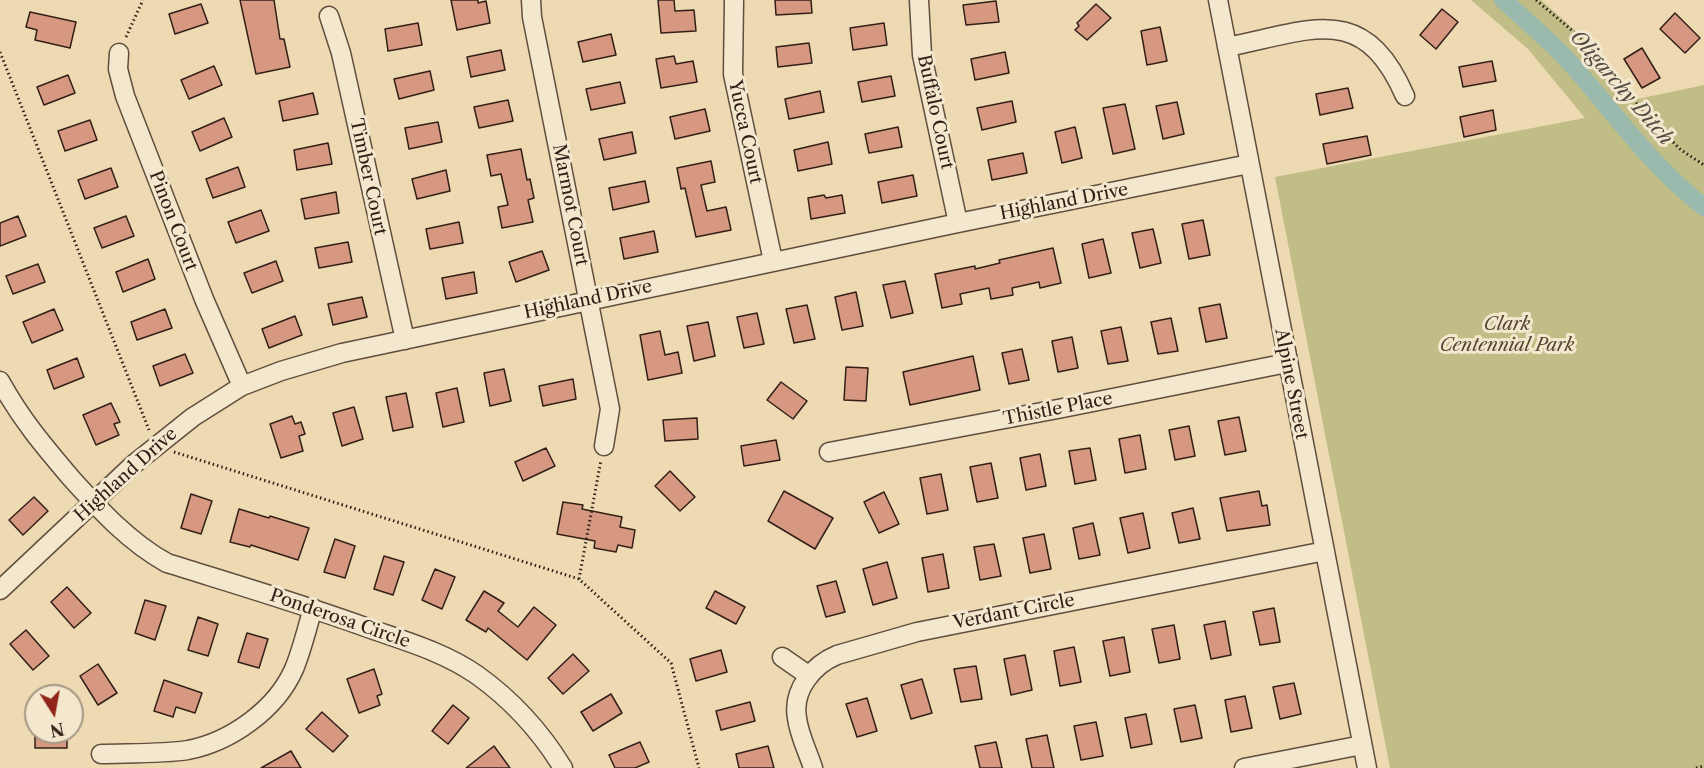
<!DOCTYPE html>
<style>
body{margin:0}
#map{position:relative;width:1704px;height:768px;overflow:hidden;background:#eddab2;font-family:"Libre Caslon Text",serif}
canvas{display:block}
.north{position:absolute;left:24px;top:684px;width:60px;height:60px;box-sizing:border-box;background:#f3e7cd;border:2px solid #a69785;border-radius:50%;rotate:169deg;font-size:16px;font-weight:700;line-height:24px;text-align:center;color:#322018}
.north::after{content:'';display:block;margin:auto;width:21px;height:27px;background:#8f2418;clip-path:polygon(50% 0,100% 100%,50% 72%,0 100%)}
</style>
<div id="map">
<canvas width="1704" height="768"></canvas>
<div class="north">N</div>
</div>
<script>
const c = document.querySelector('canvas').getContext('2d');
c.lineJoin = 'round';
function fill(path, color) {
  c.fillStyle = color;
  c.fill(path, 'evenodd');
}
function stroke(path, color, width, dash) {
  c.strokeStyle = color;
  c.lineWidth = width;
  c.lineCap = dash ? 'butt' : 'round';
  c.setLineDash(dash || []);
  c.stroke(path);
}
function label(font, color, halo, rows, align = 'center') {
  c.font = font + ' "Libre Caslon Text",serif';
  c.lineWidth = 6;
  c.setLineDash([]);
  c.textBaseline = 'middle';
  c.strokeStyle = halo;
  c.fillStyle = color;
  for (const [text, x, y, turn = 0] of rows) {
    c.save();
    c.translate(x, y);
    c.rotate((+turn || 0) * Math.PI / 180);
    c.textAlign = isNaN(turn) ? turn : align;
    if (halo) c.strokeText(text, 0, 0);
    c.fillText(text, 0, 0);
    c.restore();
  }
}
const green = new Path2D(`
 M1471 0H1541L1587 41 1638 99 1704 85V768H1390L1275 177 1585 118 1528 49Z`);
const canal = new Path2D(`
 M1503 0C1527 21 1551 42 1573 66 1616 115 1652 167 1704 207`);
const building = new Path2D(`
 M240 0H274L280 39H284L290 67 256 74Z
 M451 0H478V3L486 1 490 23 457 30Z
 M658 0H674L675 11 694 10 696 31 661 33Z
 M775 0H811L812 13 776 15Z
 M996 1 999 22 966 25 963 5Z
 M201 4 208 23 175 34 169 14Z
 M1096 4 1111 18 1087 40 1075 30 1079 26 1077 23Z
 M1442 9 1458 22 1436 49 1420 35Z
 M30 12 76 22 70 48 35 40 37 30 26 27Z
 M1675 13 1700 38 1685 53 1660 29Z
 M418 23 422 45 388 51 385 29Z
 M884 23 887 45 853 50 850 28Z
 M1160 27 1167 61 1147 65 1141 31Z
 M611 34 616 55 583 62 578 42Z
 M809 43 812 63 778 67 776 47Z
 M1642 48 1660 78 1642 88 1624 59Z
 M501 50 505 70 471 77 467 57Z
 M1005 52 1009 73 975 80 971 59Z
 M674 56 676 64 693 61 697 82 661 88 656 59Z
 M1492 61 1496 81 1463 87 1459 67Z
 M214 66 222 85 189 99 181 80Z
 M430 71 434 90 399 99 394 79Z
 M68 75 75 93 44 105 37 87Z
 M891 76 895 96 862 102 858 82Z
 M620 82 625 103 591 110 586 89Z
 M1348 88 1353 108 1320 115 1316 94Z
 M820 91 824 112 789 119 785 99Z
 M313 93 318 114 283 121 279 101Z
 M508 100 513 121 479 128 474 107Z
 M1012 101 1016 122 982 130 977 108Z
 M1177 102 1184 134 1163 139 1156 106Z
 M1125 104 1135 149 1113 154 1103 108Z
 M705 109 710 131 675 139 670 117Z
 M1493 110 1496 130 1464 137 1460 117Z
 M224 118 232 137 200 151 192 132Z
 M90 120 97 140 65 151 58 131Z
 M438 122 442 142 409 149 405 128Z
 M898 127 902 147 869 153 865 134Z
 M1075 127 1082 158 1062 163 1055 132Z
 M632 132 636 153 604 160 599 139Z
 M1367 136 1371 155 1327 164 1323 144Z
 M828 142 832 164 798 171 794 150Z
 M328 143 332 164 297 170 294 150Z
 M521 149 527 180 530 179 534 198 528 200 533 222 502 228 498 207 508 205 501 174 491 176 487 155Z
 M1023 153 1027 173 992 180 988 160Z
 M711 161 715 182 701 185 707 211 726 207 731 230 696 237 685 188 681 189 677 168Z
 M238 167 245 187 213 198 206 179Z
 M111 168 118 187 85 199 78 180Z
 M446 170 450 191 417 199 412 179Z
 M913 175 917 196 882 203 878 182Z
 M645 181 649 202 613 210 609 188Z
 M336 192 339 213 305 219 301 199Z
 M824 195 826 198 842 195 845 213 811 219 808 198Z
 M261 210 269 231 236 243 228 222Z
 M18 216 26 236 0 246V223Z
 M126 216 134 236 102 248 94 228Z
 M1203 220 1210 255 1189 259 1182 224Z
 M459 222 463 243 430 249 426 229Z
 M1153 229 1161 263 1140 268 1132 233Z
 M654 231 658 252 624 259 620 238Z
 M1103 239 1111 273 1089 278 1082 244Z
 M348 242 352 262 319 268 315 248Z
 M1053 248 1061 283 1040 288 1039 282 1012 288 1013 295 991 299 989 288 960 294 962 304 942 308 935 274 975 266V269L1000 263 999 260Z
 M542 251 549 270 516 282 509 262Z
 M148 259 155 279 123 292 116 272Z
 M276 261 283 281 252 293 244 273Z
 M38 264 45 282 13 294 6 276Z
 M474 272 477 293 446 299 442 278Z
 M905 281 913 313 891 318 883 285Z
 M856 292 863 326 842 330 835 297Z
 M362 297 367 317 333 325 328 304Z
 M1220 304 1227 338 1206 342 1199 308Z
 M807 305 815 339 794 343 786 309Z
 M54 309 63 330 32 343 23 322Z
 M165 309 172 328 137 340 131 322Z
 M757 313 764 344 744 348 737 317Z
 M295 316 302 335 269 348 262 329Z
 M1171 318 1178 351 1158 354 1151 322Z
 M708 322 715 356 694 361 687 326Z
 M1121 327 1128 361 1108 364 1101 331Z
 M660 331 665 355 678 352 682 373 648 380 640 335Z
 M1072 337 1078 368 1058 372 1052 341Z
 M1022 349 1029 380 1009 384 1002 353Z
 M185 354 193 373 160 386 153 366Z
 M973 356 980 390 910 405 903 372Z
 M77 358 84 377 54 389 47 370Z
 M846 367 868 368 866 401 844 400Z
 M504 369 511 401 490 406 484 373Z
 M573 379 576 399 543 406 539 386Z
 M781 382 807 401 793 419 767 400Z
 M457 388 464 422 443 427 436 393Z
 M406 393 413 427 393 431 386 397Z
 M111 403 120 422 114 424 119 435 96 445 83 415Z
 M354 407 363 439 342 446 333 413Z
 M292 416 295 424 301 422 305 434 299 436 303 451 281 458 270 424Z
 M1239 417 1246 451 1225 455 1218 421Z
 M697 418 698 439 665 441 663 420Z
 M1189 426 1195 456 1175 460 1169 430Z
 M1140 435 1146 469 1125 473 1119 439Z
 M776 440 780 460 744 466 741 446Z
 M546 448 555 466 523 481 515 462Z
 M1090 448 1096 480 1075 484 1069 451Z
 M1040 454 1046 486 1026 490 1020 458Z
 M991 463 998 498 977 502 970 467Z
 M670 471 695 497 680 511 655 486Z
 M941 474 948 510 927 514 920 478Z
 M784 491 833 518 815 549 768 521Z
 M1259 491 1262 506 1267 505 1270 525 1227 531 1220 498Z
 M884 492 899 524 879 533 864 502Z
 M191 494 212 501 201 534 181 528Z
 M34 497 48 511 23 535 9 520Z
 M563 502 583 505 582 509 622 517 620 527 635 530 632 548 618 545 616 552 594 548 595 541 557 534Z
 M1193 508 1200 539 1179 543 1172 513Z
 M239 509 269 518 270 516 309 528 298 560 251 545 250 547 230 542Z
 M1143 513 1150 548 1128 553 1120 518Z
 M1093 523 1100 555 1079 559 1073 528Z
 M1044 534 1051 569 1030 573 1023 538Z
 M335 539 355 546 345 578 324 572Z
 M994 544 1001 576 980 580 974 547Z
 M943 554 949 588 928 592 922 558Z
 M384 556 404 562 393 595 374 589Z
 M887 562 897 598 873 605 863 569Z
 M435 569 455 577 442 609 422 600Z
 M836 581 845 612 826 617 817 586Z
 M67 587 91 613 74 628 51 602Z
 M484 591 504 603 498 611 518 627 534 607 556 625 527 660 488 628 486 632 466 620Z
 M715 591 745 607 736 624 706 608Z
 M145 600 166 606 155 640 135 633Z
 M1274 608 1280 642 1260 645 1253 612Z
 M198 617 218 624 208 656 188 650Z
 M1225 621 1231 655 1211 659 1204 625Z
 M1174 625 1180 659 1159 663 1152 629Z
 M26 630 49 656 33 670 10 644Z
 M247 633 268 639 259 668 238 662Z
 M1124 637 1130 672 1110 676 1103 641Z
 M1074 647 1081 682 1060 686 1054 651Z
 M721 650 727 672 696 681 690 659Z
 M573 654 589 671 563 694 548 678Z
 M1025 655 1032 690 1011 695 1004 659Z
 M98 664 117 693 98 705 80 676Z
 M976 666 982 699 961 702 954 669Z
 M374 669 382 694 377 696 380 705 359 713 347 679Z
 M922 679 932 713 911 719 901 685Z
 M164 680 202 693 195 713 176 707 173 717 154 711Z
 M1294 683 1301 714 1280 719 1273 687Z
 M611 694 622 713 593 731 581 712Z
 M1245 696 1252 728 1231 732 1225 700Z
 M867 698 877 731 857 737 846 704Z
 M750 702 755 721 721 730 716 711Z
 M453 705 469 718 448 744 432 731Z
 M1195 705 1202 738 1181 742 1174 709Z
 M322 712 348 736 333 752 306 729Z
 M1146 714 1152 744 1131 748 1125 718Z
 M1096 722 1103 756 1081 760 1074 726Z
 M35 732H67V748H35Z
 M1047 735 1054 768H1032L1026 739Z
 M640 742 649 762 635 768H615L609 755Z
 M996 742 1002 768H980L975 746Z
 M494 746 510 768H466Z
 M768 746 774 768H739L736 754Z
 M291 751 301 768H261Z`);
const path = new Path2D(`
 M1536 0 1581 38 1648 117 1681 150 1704 165
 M126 37 143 0
 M0 52 149 430
 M174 452 579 579 671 663 699 768
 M579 579 601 460
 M1696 768 1704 766`);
const minor = new Path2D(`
 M531 0 532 17 610 409 604 446
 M734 0 733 74 773 261
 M919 0 922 55 958 223
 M1218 0 1367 768
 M329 16 341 53 405 340
 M1227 47C1310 31 1363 0 1405 96
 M119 53 118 69 125 96 204 299 242 386
 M0 381C21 419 43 445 71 478 100 510 129 542 167 563 234 584 302 604 368 628 405 641 444 652 477 675 512 700 541 732 563 768
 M829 452 1063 408 1287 363
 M0 590 134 464 193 417 242 386 281 371 342 353 958 223 1249 164
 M782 657 808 675
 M101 754C127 753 163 754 188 750 230 742 276 710 294 669 302 650 307 628 313 608
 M813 768C808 752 799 735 797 718 792 690 813 665 837 655L917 632 1325 551
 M1244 768 1362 745`);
const streetNames = [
 ["Buffalo Court",935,112,78],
 ["Yucca Court",745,132,78],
 ["Timber Court",368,177,78],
 ["Highland Drive",1064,202,-11],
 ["Marmot Court",570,205,79],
 ["Pinon Court",173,221,69],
 ["Highland Drive",588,300,-12],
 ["Alpine Street",1291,384,79],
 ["Thistle Place",1058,409,-11],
 ["Highland Drive",126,475,-42],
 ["Verdant Circle",1014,612,-11],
 ["Ponderosa Circle",340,619,19]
];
const parkNames = [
 ["Clark",1507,325],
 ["Centennial Park",1507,346]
];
const waterNames = [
 ["Oligarchy Ditch",1621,88,49]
];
fill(green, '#c0bd87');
stroke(canal, '#99baad', 18);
fill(building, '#d79882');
stroke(building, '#322018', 1.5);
stroke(minor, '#614e3e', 21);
stroke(path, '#322018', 3, [1.5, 3]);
stroke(minor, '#f3e7cd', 18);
label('18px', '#322018', '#f3e7cd', streetNames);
label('italic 18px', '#564734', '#f3e7cd', parkNames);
label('italic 20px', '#514e45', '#f3e7cd', waterNames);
</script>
